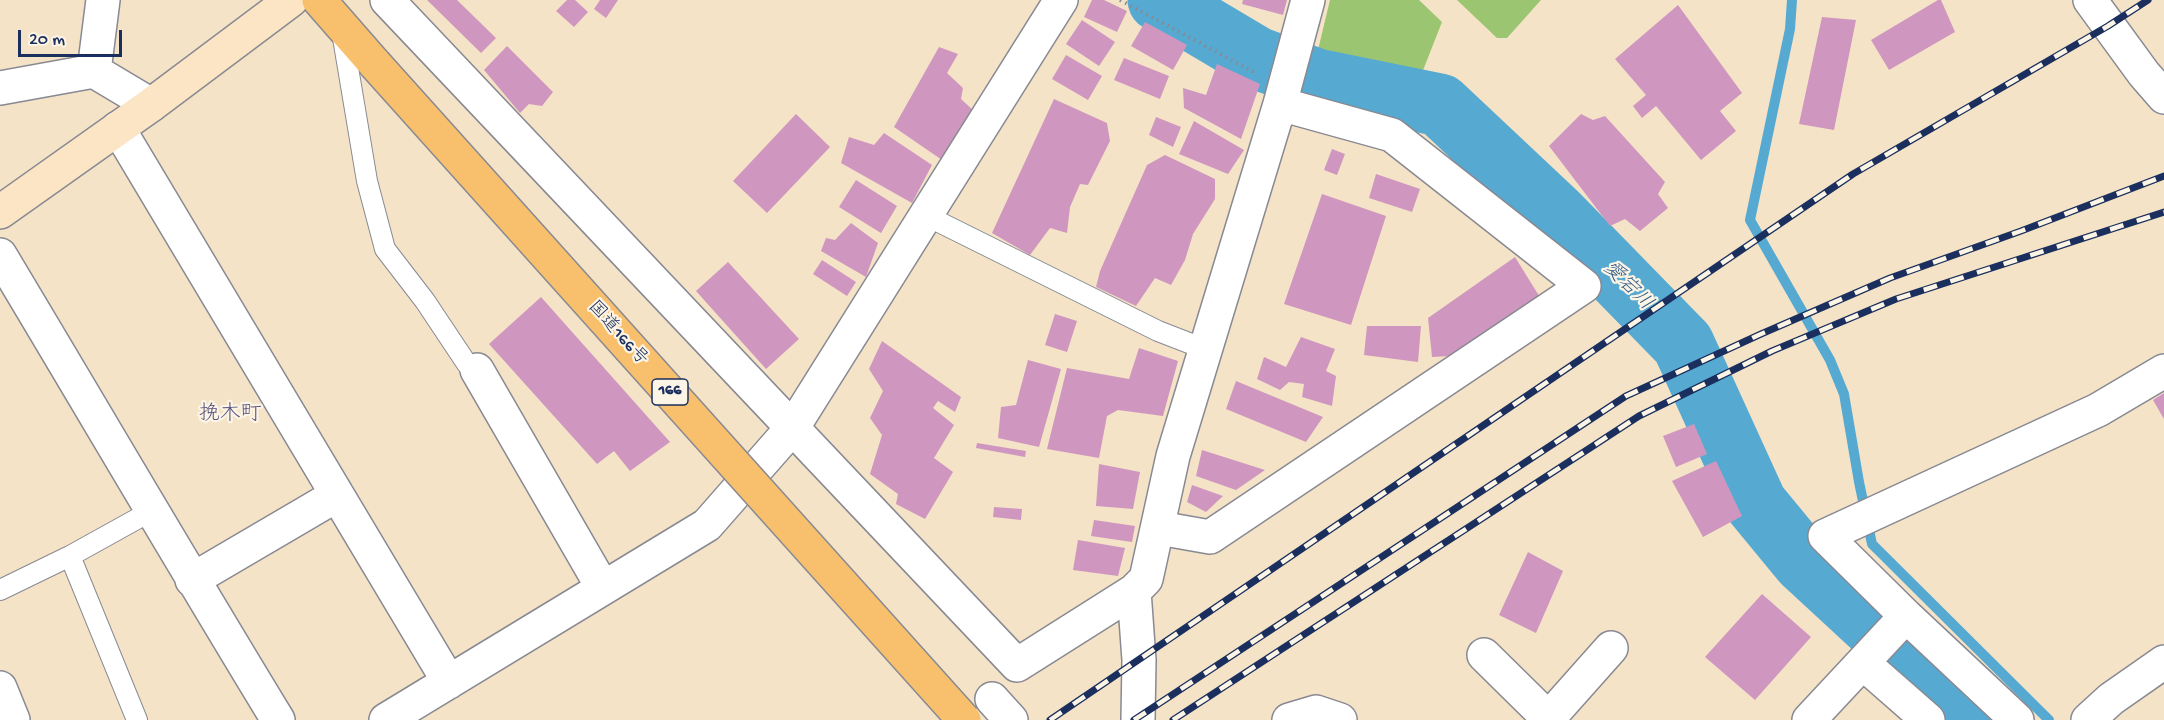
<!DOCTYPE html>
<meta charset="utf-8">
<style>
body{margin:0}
#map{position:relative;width:2164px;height:720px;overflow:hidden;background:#f4e3c7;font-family:"Gochi Hand",sans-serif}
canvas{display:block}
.scale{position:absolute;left:18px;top:30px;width:104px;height:27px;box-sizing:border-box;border:3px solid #1b2f5e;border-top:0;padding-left:8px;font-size:18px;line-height:21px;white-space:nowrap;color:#1b2f5e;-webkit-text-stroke:4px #fcf5e5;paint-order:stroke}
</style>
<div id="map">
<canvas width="2164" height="720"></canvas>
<div class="scale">20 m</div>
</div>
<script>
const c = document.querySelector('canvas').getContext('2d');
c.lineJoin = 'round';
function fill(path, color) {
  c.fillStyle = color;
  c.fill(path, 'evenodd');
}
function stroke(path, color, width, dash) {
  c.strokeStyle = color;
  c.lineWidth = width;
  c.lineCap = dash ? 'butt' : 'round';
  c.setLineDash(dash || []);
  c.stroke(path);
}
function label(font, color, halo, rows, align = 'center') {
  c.font = font + ' "Gochi Hand","Klee One",sans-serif';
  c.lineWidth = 4.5;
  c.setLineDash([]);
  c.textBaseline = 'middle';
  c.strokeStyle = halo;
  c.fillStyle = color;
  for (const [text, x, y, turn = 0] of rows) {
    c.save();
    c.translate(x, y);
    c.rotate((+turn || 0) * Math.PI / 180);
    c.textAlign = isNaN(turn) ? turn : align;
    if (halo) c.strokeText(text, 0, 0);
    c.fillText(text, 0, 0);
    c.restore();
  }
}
const green = new Path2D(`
 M1330 0H1419L1442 22 1418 83 1318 50Z
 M1457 0H1541L1507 38H1497Z`);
const stream = new Path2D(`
 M1792 0 1790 29 1750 220 1830 360 1844 394 1859 482 1872 544 2049 720`);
const river = new Path2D(`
 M1159 0 1257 58 1317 80 1440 105 1557 215 1683 344 1756 504 1803 561 1975 720`);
const building = new Path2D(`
 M427 0H457L496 38 481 53Z
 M567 0H575L588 12 574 27 556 11Z
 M600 0H618L606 18 594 9Z
 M1092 0H1104L1127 11 1117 32 1084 17Z
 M1243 0H1287L1283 15 1242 4Z
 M1938 0H1941L1955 32 1889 70 1871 40Z
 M1678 5 1742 93 1720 111 1736 131 1701 160 1656 106 1642 118 1633 106 1646 95 1615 59Z
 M1822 17 1856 20 1834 130 1799 124Z
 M1082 20 1115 42 1099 66 1066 44Z
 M1145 22 1187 45 1173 70 1131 46Z
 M507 46 553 92 542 106 529 104 520 113 484 70Z
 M939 47 958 54 947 73 963 88 961 99 974 111 942 160 894 127Z
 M1066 55 1102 76 1088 100 1052 79Z
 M1124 58 1169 76 1160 99 1114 80Z
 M1217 64 1260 84 1241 139 1184 108 1183 88 1206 95Z
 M1054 99 1107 123 1110 141 1088 185 1080 184 1070 207 1067 233 1050 228 1030 255 992 233Z
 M796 114 830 147 767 213 733 181Z
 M1581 114 1593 120 1605 116 1665 182 1658 194 1668 208 1640 231 1625 219 1610 226 1549 146Z
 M1156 117 1181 127 1173 147 1149 135Z
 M1194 121 1244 150 1228 174 1179 154Z
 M884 133 932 165 912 203 841 163 849 137 874 145Z
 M1332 149 1345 154 1337 175 1324 170Z
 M1165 155 1215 179V199L1193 234 1185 260 1171 285 1155 278 1136 306 1096 287 1100 271 1147 165Z
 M1376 174 1420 189 1412 212 1369 198Z
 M856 180 897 206 881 233 839 207Z
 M1322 194 1386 216 1351 325 1284 304Z
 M851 223 878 243 866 277 821 251 826 238 835 240Z
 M1515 257 1541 299 1451 356 1432 357 1428 318Z
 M822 260 856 282 847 296 813 274Z
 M728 262 799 339 766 369 696 291Z
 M541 297 670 442 630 471 614 451 597 464 489 344Z
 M1055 314 1077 321 1067 352 1045 345Z
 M1367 326H1421L1418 362 1364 355Z
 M1301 337 1335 349 1326 371 1336 376 1332 406 1302 397 1304 384 1289 382 1280 390 1257 379 1264 357 1286 367Z
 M882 341 961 397 955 412 938 401 933 408 954 425 934 458 953 472 925 519 896 504 898 494 870 474 882 435 870 418 883 391 869 369Z
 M1139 348 1178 361 1163 416 1118 410 1107 416 1099 458 1047 449 1067 368 1129 379Z
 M1028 360 1061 369 1039 447 998 438 1001 407 1016 405Z
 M1236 381 1323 417 1306 442 1226 409Z
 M2164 393V419L2153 400Z
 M1694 424 1707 454 1676 467 1663 436Z
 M977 443 1026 451 1025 457 976 448Z
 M1202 450 1265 470 1236 490 1196 476Z
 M1716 461 1742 516 1703 537 1672 481Z
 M1099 464 1140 472 1133 509 1096 506Z
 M1192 485 1223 496 1206 512 1187 502Z
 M994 507 1022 509 1021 520 993 517Z
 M1094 520 1135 526 1132 542 1091 536Z
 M1078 540 1125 548 1118 576 1073 570Z
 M1528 552 1563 571 1536 633 1499 615Z
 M1762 594 1811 637 1755 700 1705 657Z`);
const path = new Path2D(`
 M1120 0 1254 72`);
const lane = new Path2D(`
 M342 32 367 181 385 249 425 301 467 364 477 370
 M927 216 1158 331 1207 350
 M70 556 153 510
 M0 590 70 556 137 720`);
const street = new Path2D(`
 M387 0 1017 665 1134 591
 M2090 0 2144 74 2164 97
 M94 71 103 0
 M0 88 94 71 151 105
 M118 128 449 682
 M0 255C93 410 184 566 278 720
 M477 370 603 588
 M1159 528 1210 537 1584 286 1392 135 1280 104
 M192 580 337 495
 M1484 655 1550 720
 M1863 663 1928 720
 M0 688 13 720
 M992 699 1011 720
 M386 720 707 525 793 427 1061 0
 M1138 720 1139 660 1134 591 1146 579 1173 456 1280 104 1308 0
 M1289 720 1316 712 1340 720
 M1547 720 1611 648
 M1809 720 1906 616
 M2017 720 1906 616 1825 536 2098 410 2164 371
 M2088 720 2111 699 2164 662`);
const secondary = new Path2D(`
 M0 212 151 105 291 0`);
const highway = new Path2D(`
 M319 0 375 64`);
const rail = new Path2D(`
 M1050 720 1853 174 2108 26 2148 0
 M1134 720 1626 396 1761 334 1890 278 2021 231 2164 176
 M1173 720 1639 416 1772 351 1896 299 2164 212`);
const highwayBridge = new Path2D(`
 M375 64 964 720`);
const shields = [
 [670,392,36]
];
const shieldNames = [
 ["166",670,392]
];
const streetNames = [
 ["国道166号",617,334,48]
];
const waterNames = [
 ["愛宕川",1627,287,45]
];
const quarterNames = [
 ["挽木町",230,416]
];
fill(green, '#9cc571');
stroke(stream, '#56aad2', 10);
stroke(river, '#56aad2', 63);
fill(building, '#cf97bf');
stroke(lane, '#888992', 22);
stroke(street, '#888992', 36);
stroke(secondary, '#888992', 36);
stroke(highway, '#888992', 36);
stroke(path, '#888992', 4, [1.5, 4.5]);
stroke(lane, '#fff', 20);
stroke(street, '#fff', 33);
stroke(secondary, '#fce5c4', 33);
stroke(highway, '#f8bf6c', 33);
stroke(rail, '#1b2f5e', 7);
stroke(rail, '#fcf5e5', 4.5, [14]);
stroke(highwayBridge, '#888992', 36, []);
stroke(highwayBridge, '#f8bf6c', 33);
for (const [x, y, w] of shields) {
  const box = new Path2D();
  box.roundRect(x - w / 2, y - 13, w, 26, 4.5);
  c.fillStyle = '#fcf5e5';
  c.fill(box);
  stroke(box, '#1b2f5e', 1.5);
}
label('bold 16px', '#1b2f5e', null, shieldNames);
label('18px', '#1b2f5e', '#fcf5e5', streetNames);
label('italic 20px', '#305a87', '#fcf5e5', waterNames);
label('21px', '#5a5380', '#fcf5e5', quarterNames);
</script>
